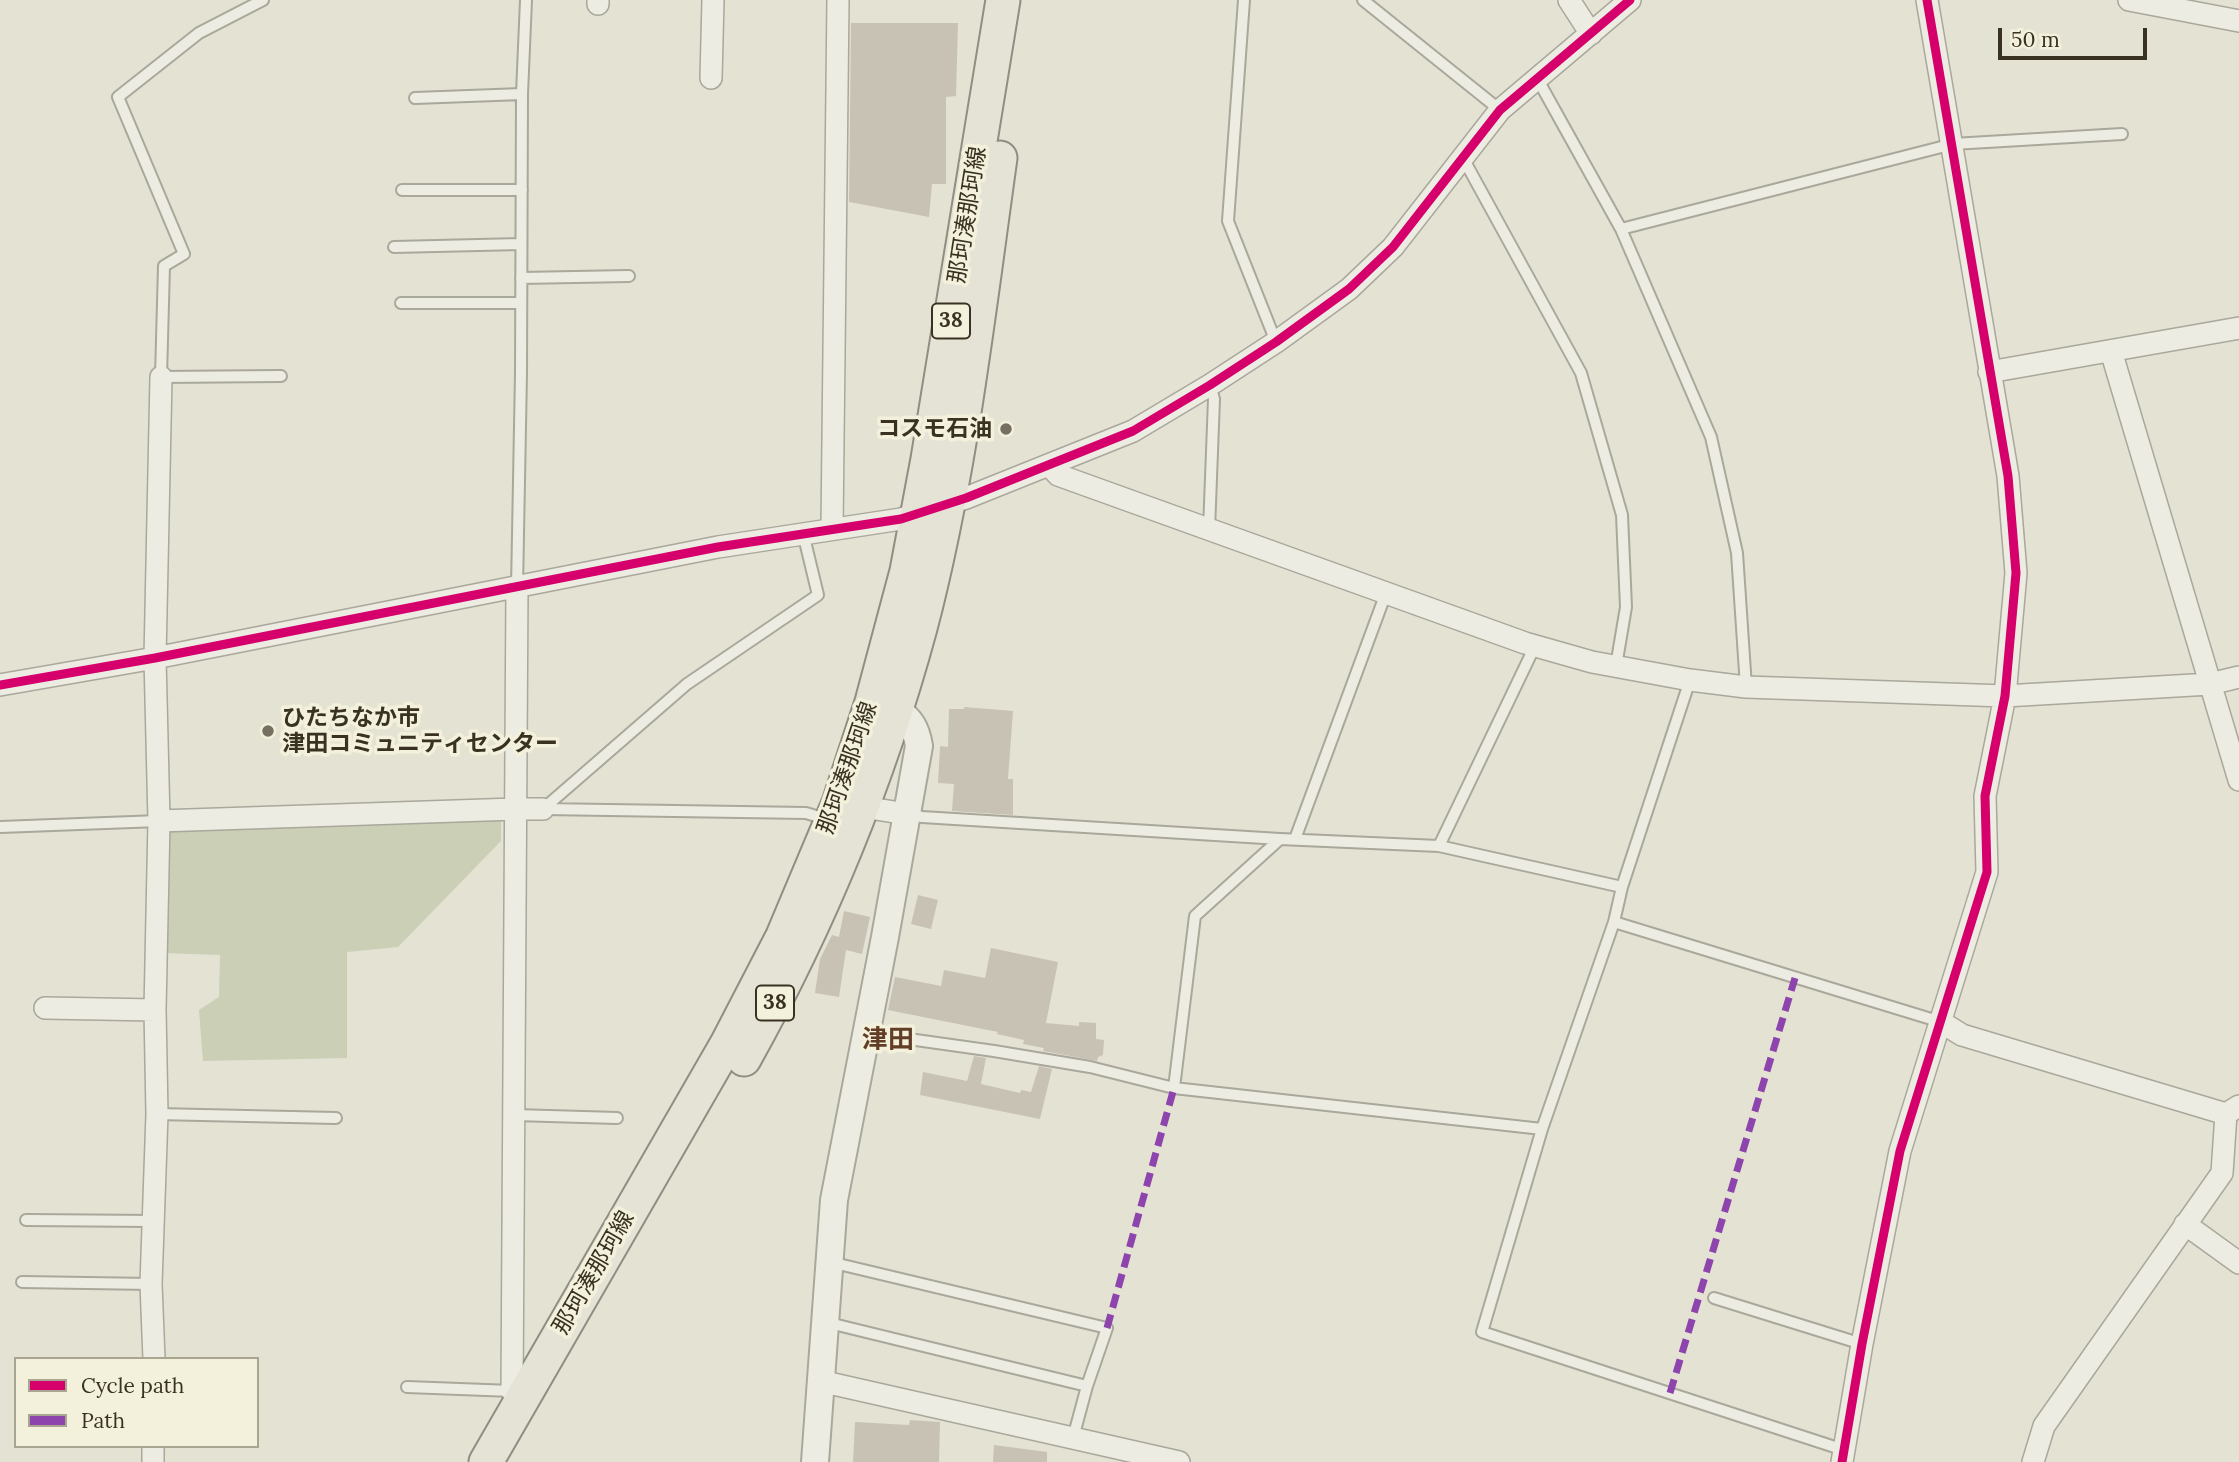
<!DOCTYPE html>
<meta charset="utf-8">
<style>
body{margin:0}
#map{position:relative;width:2239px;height:1462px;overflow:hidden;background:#e4e2d3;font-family:Lora,serif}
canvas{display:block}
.legend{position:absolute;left:14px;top:1357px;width:245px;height:91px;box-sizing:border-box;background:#f3f1db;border:2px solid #a9a591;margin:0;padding:9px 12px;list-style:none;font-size:21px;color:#393223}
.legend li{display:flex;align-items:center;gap:14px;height:35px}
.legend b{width:35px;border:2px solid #a9a591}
.scale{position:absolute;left:1998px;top:28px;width:149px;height:32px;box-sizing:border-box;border:4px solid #393223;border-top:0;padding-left:9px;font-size:21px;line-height:24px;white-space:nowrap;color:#393223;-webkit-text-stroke:5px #f3f1db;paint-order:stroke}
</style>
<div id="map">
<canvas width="2239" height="1462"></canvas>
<ul class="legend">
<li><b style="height:9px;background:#d6006c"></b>Cycle path</li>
<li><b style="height:9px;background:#8e44ad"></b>Path</li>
</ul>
<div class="scale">50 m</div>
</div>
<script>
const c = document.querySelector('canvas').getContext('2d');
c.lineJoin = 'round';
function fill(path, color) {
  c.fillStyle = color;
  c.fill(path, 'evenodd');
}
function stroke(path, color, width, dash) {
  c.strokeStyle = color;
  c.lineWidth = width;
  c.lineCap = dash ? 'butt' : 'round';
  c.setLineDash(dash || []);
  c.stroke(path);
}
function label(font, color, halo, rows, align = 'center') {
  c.font = font + ' Lora,"Noto Sans JP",serif';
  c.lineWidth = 7;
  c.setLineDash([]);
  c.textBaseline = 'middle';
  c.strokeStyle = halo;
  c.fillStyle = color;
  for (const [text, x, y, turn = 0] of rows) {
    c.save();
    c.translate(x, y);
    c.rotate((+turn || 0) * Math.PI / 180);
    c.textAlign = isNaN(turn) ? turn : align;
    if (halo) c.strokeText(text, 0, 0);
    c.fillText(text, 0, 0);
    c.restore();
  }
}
const cemetery = new Path2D(`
 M501 816V841L398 947 347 952V1058L203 1061 199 1010 219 997 220 955 164 953 160 829Z`);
const building = new Path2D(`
 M851 23H958L956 96 946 97V184H932L929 217 849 202Z
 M964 707 1013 711 1008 779H1013V815L952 811 954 784 938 783 940 746 948 747 949 709H964Z
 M918 895 938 900 931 929 911 924Z
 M844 911 870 917 862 954 846 950 839 997 815 993 820 959 832 935 839 937Z
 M991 948 1058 962 1046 1023 1079 1026V1022L1096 1023V1039L1104 1040 1103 1055 1098 1057 1097 1061 1043 1051 1044 1048 1023 1044 1024 1040 997 1034 998 1032 888 1010 895 977 941 986 944 970 985 978Z
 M974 1056 986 1058 981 1084 1020 1093 1021 1090 1031 1092 1039 1066 1052 1069 1040 1119 920 1095 923 1072 967 1081Z
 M910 1420 940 1422 939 1462H853L855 1422 909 1425Z
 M994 1445 1047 1452V1462H993Z`);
const service = new Path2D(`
 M263 0 199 33 118 97 184 254 164 266 161 377 281 376
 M1244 0 1228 221 1276 342
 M1363 0 1500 110
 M1538 80 1621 229 1953 144 2122 134
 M415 98 522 94
 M1463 158 1581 373 1622 515 1626 607 1616 666
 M402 190H522
 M1621 229 1711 437 1737 553 1746 687
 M394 247 521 244
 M521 278 629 276
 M401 303H521
 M1209 530 1214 399 1210 385
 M517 588 521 373 522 94 526 0
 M1690 680 1622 887 1614 922 1542 1129 1482 1332 1844 1450
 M543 809 687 684 818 595 803 533
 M543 809 806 813 829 820
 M907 814 922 817 1280 839 1439 846 1622 887
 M0 827 159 821
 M1295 839 1386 593
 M1439 846 1535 646
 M1614 922 1941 1022
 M866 1033 994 1051 1090 1067 1174 1088 1542 1129
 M1174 1088 1195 916 1280 839
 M157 1114 336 1118
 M515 1115 617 1118
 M26 1220 153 1221
 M22 1282 151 1284
 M1714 1298 1862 1344
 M825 1322 1087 1386 1107 1328 830 1262
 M407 1387 512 1391
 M1073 1438 1087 1386`);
const minor = new Path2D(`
 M1569 0 1591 34
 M2129 0 2239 21
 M598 4V0
 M711 78 713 0
 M2111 351 2239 780
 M1989 372 2239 328
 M1050 466 1058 475 1525 643 1592 662 1690 680 1746 687 2005 696 2210 684 2239 677
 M832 528 838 0
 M517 588 512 1391 521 1401
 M0 685 155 658 718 547 901 519 966 498 1133 431 1210 385 1276 342 1349 289 1393 247 1500 110 1630 0
 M863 807 907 814
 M159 821 515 809H543
 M45 1008 155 1010
 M1941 1022 1962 1035 2226 1114 2239 1106
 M2185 1224 2239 1263
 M154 1359 151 1284 157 1114 155 1010 159 821 155 658 161 377
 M820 1381 1179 1462
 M153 1462V1446
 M1842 1462 1862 1344 1900 1151 1987 872 1985 796 2005 696 2016 573 2008 476 1927 0
 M2033 1462 2044 1426 2222 1173 2226 1114`);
const tertiary = new Path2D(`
 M815 1462 834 1200 885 937 919 746C916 728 911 720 896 709`);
const primary = new Path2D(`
 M744 1059C820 923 879 779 920 628 960 476 978 314 1000 158
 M486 1462 727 1044 783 936 839 803 872 702 907 571 928 459 1003 0`);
const quiet = new Path2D(`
 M1107 1328 1174 1088
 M1670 1393 1795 978`);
const cycleway = new Path2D(`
 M0 685 155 658 718 547 901 519 966 498 1133 431 1210 385 1276 342 1349 289 1393 247 1500 110 1630 0
 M1842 1462 1862 1344 1900 1151 1987 872 1985 796 2005 696 2016 573 2008 476 1927 0`);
const markers = [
 [1006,429,7,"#757061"],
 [268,731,7,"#757061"]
];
const shields = [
 [951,321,38],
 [775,1003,38]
];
const shieldNames = [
 ["38",951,321],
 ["38",775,1003]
];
const streetNames = [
 ["那珂湊那珂線",968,215,-81],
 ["那珂湊那珂線",848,768,-71],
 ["那珂湊那珂線",594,1273,-60]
];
const poiNames = [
 ["コスモ石油",992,429],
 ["ひたちなか市",282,718,"left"],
 ["津田コミュニティセンター",282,744,"left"]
];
const quarterNames = [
 ["津田",888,1041]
];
fill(cemetery, '#cacfb6');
fill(building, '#c8c2b4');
stroke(service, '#aaa79b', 14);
stroke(minor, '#aaa79b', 24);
stroke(tertiary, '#aaa79b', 30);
stroke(primary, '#908d82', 37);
stroke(service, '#edece3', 10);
stroke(minor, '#edece3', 21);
stroke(tertiary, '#edece3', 26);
stroke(primary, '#e4e3d6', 33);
stroke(quiet, '#8e44ad', 7, [14, 7]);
stroke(cycleway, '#d6006c', 9);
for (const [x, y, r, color] of markers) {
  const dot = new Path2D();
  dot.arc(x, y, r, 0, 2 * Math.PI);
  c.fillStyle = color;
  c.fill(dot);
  stroke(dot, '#f3f1db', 2.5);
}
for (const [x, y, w] of shields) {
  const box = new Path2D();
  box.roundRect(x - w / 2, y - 17.5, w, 35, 5);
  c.fillStyle = '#f3f1db';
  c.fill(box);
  stroke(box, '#393223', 2);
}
label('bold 21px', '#393223', null, shieldNames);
label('23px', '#393223', '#f3f1db', streetNames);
label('bold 23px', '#393223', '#f3f1db', poiNames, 'right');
label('bold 26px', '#623e26', '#f3f1db', quarterNames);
</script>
